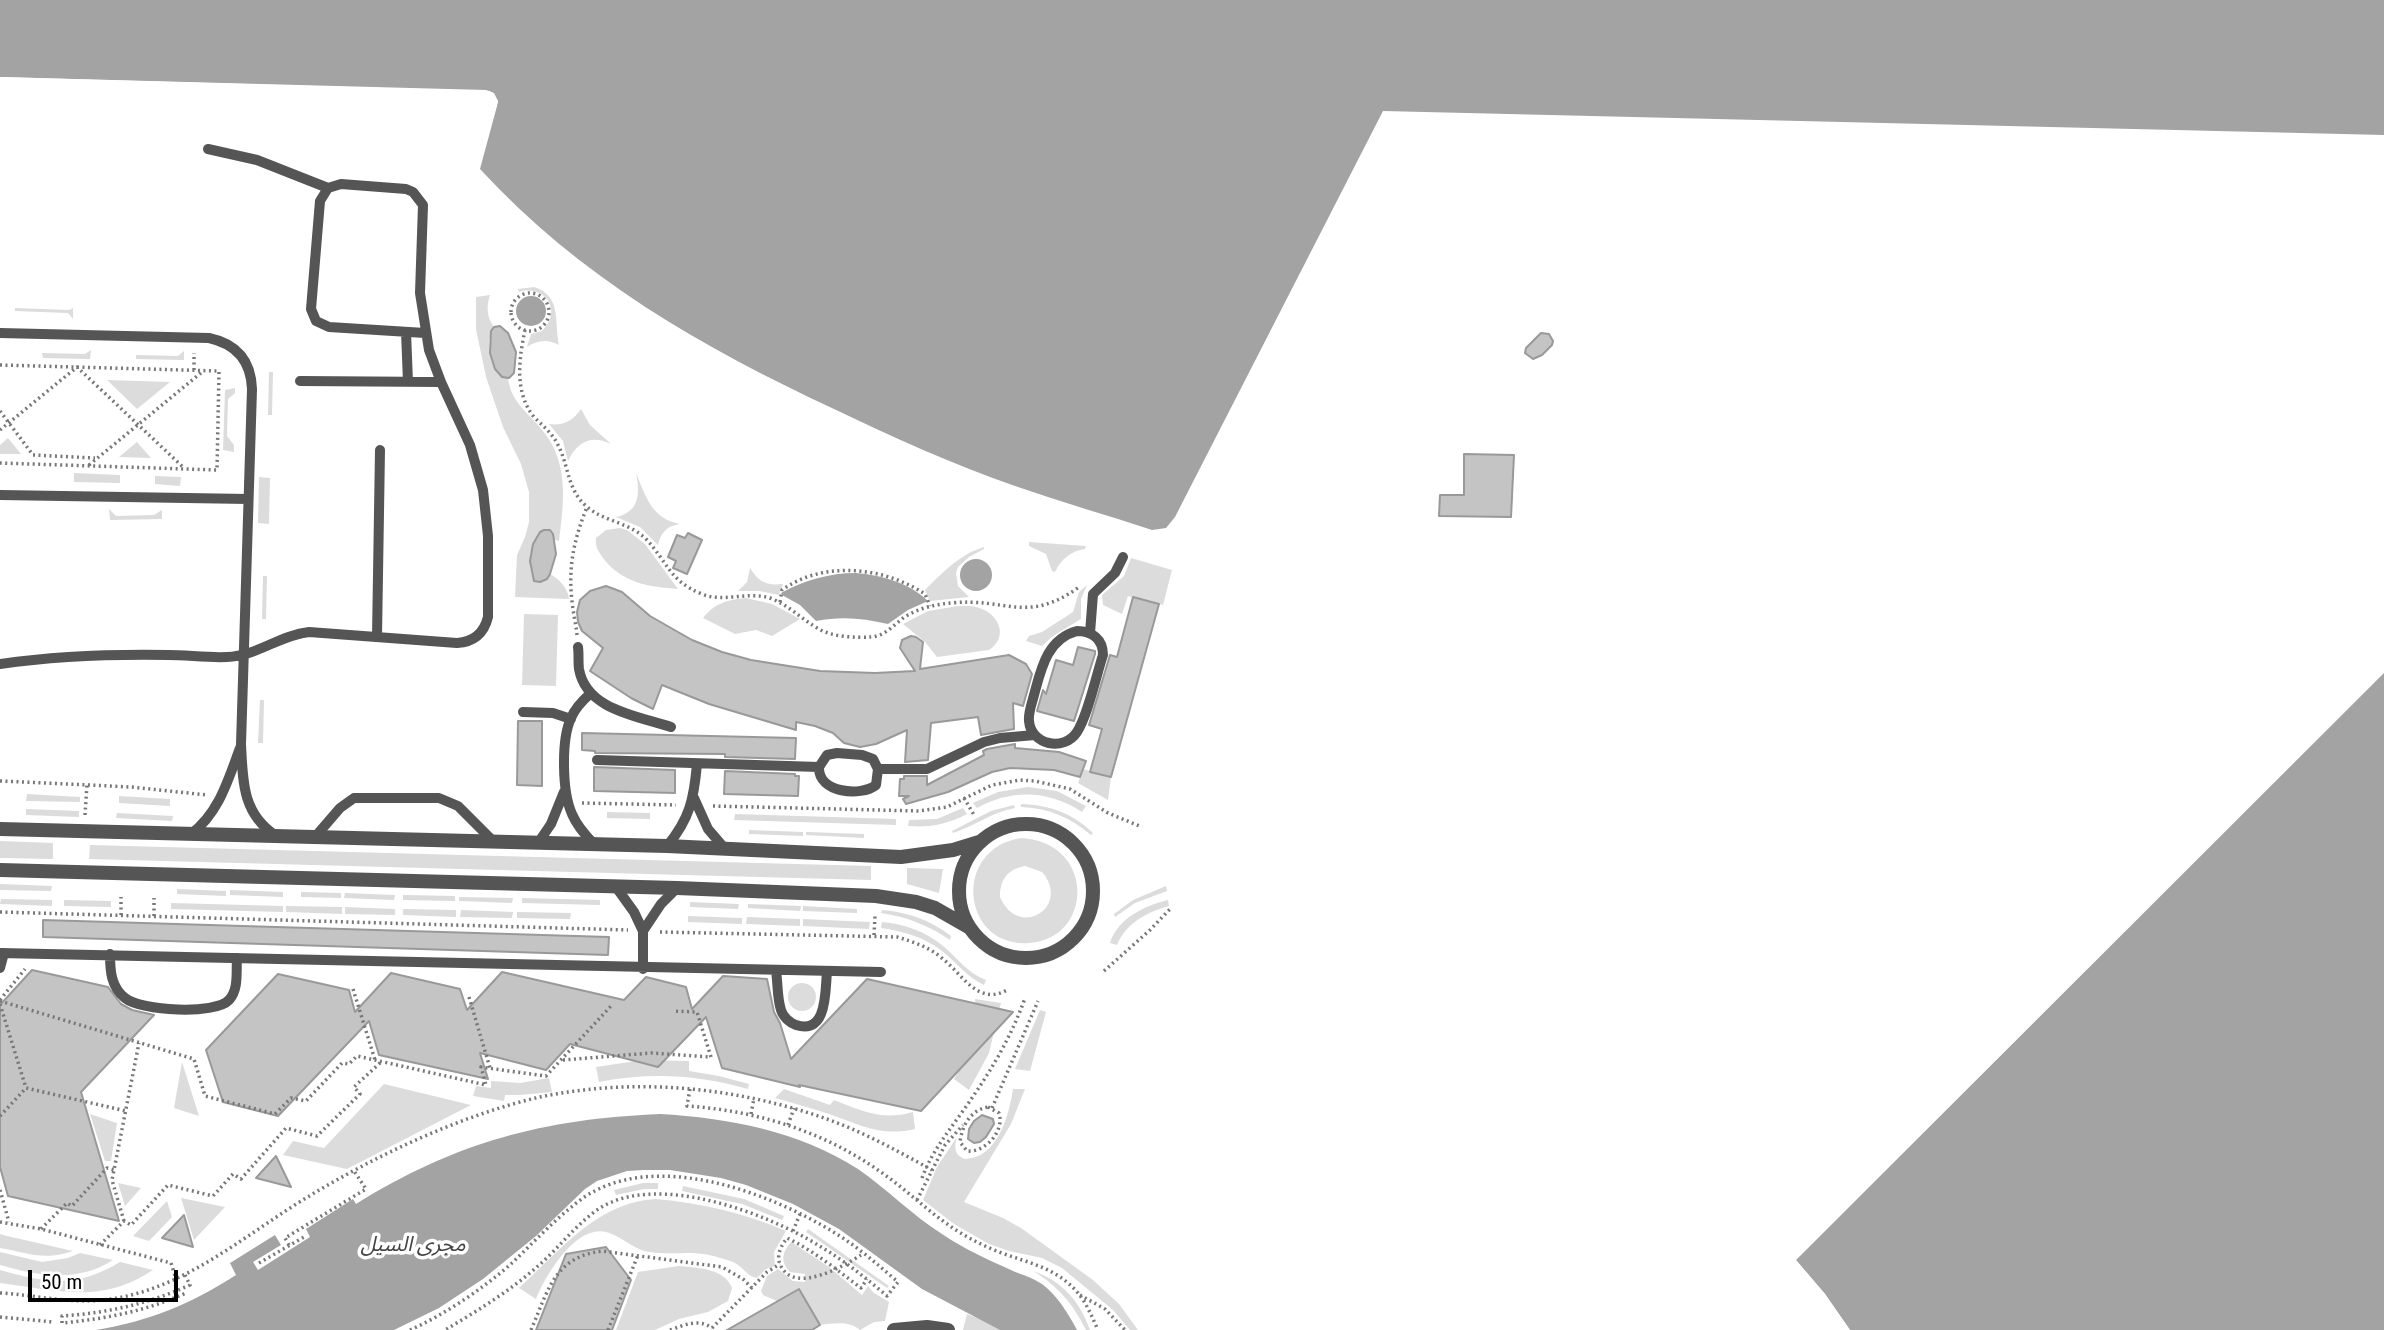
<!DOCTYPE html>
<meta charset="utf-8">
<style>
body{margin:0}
#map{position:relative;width:2384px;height:1330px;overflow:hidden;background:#fff;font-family:"Roboto Condensed",sans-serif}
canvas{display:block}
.scale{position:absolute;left:28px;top:1270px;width:150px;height:32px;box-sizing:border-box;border:4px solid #000;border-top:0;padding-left:9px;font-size:21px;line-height:24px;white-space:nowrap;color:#000;-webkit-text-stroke:5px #fff;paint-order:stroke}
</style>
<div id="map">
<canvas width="2384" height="1330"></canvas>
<div class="scale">50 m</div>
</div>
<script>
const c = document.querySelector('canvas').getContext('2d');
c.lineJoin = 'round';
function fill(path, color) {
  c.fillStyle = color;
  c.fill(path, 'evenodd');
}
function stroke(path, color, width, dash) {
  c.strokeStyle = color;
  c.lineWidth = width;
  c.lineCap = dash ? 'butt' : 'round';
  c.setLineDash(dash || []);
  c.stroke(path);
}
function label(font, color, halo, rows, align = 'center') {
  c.font = font + ' "Roboto Condensed","Noto Sans Arabic",sans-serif';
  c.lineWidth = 7;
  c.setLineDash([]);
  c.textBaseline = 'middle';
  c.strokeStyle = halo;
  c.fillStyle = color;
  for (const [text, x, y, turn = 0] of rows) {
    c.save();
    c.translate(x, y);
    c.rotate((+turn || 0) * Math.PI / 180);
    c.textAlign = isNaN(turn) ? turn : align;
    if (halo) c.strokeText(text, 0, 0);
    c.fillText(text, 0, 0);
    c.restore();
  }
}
const green = new Path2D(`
 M534 287C562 296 554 321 559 345 548 339 538 340 527 347L531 334 542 331C563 311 545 284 519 292L518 289Z
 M490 295C486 307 487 318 494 327 484 343 491 363 501 376L508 378C511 403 529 413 543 431 569 463 564 502 559 541L555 540 548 530 540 532C530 546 525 567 537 581H544L550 574C559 579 568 588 569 599L515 597 517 555 525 537 529 522V492L521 464 503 427 486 377 476 329V297Z
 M15 308 69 310 73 308V319L68 313 15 311Z
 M91 350 90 359 43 358 42 353 85 354Z
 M184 351V360L136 359V355L178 356Z
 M269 372H273L272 415H268Z
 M107 380 170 382 137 409Z
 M235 388V393L228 399 227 436 234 445V452L223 450 225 390Z
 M581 409 590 425 611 444C591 434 577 442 568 461L563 441 549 424C563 426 573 421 581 409Z
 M8 438 21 454H0V445Z
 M137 442 151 458 119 457Z
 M74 473 120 475V483L74 482Z
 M636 473C646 497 652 519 680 524 667 526 661 532 658 545L640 527 616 517C640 512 640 493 636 473Z
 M155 476 181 477 180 486 155 484Z
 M259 477 270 478 269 524 258 523Z
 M109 509 116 516 154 515 162 510V519L110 520Z
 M620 528 627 530 645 544 678 589C649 587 622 583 603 558 598 551 595 546 596 538L606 530Z
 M1029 542 1086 546 1085 549C1071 551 1061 559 1055 572L1052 571 1046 554 1029 546Z
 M984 547V549L969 557 958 567 956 573 958 586 969 597 930 601 925 590C942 573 960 554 984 547Z
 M1131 558 1172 570 1163 605 1128 596 1122 614 1103 605 1102 595 1124 576Z
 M750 568C759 582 766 586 783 584L779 595 759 591H738L747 582Z
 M263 576H267L266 619H262Z
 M1087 585 1081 599V619L1053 636 1042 646 1026 641 1029 636 1042 632 1073 612 1079 592Z
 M746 598 772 604 800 619 772 636 756 630 735 634 703 618C715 603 727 600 746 598Z
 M958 606C966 606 974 605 982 609 1000 616 1008 638 989 650L937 657 925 642 903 624 928 611Z
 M524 614 558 615 556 686 522 685Z
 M260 700H264L263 743H258Z
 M1083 769 1111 777 1108 800 1078 783Z
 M1028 787 1057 791 1086 806 1082 812C1048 790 1012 789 977 808L973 803 998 792Z
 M27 794 80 797V802L26 801Z
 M119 796 170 799V806L119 803Z
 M1021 804C1050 805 1072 813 1093 833L1091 835C1070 817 1048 808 1021 807Z
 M1014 805 1015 808C992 812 975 826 953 833L952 831 991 811Z
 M963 808 967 814C948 824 930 828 908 826L909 820 937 819Z
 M26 809 79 811V817L26 815Z
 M607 812 650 813V819L607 818Z
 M117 813 173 816 172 821 116 818Z
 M735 814 896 819V825L734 820Z
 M749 830 803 832V836L749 834Z
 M806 832 864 834V838L806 835Z
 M1021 838C1096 842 1094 939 1029 943 962 948 951 849 1021 838ZM1025 866 1042 872C1072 907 1018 940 1000 897 1000 879 1008 869 1025 866Z
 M0 841 53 843V859L0 858Z
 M90 845 871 866V880L89 859Z
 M907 868 943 869 939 893 907 884Z
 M0 884 52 886 51 891 0 890Z
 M1166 886 1167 891 1135 903 1115 917 1114 914 1133 900Z
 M177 889 226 891V896L177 894Z
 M230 890 283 892V897L230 895Z
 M301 892 341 893V898L301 897Z
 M345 893 395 895 394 900 344 898Z
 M403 895 455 896V901L403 900Z
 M459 897 513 898 512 903 459 901Z
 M522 898 600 900V905L522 903Z
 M1 899 52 900V906L0 904Z
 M64 900 111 901V907L64 906Z
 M1168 900 1169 906C1147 912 1126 923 1117 945L1110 943C1118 918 1144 906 1168 900Z
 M690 902 739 904 738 909 690 907Z
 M171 903 283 906V912L171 909Z
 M748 904 801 906 800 911 748 908Z
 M286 906 342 907V914L286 912Z
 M803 906 857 909V913L803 911Z
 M345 907 395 909V915L345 914Z
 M403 909 456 910V917L403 915Z
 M461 910 513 912 512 918 460 917Z
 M882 910C908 912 930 920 951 936L950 940C928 925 907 917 881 913Z
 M517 912 571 913 570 919 517 918Z
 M688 916 742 918V924L688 922Z
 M747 917 800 919V926L746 924Z
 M803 919 870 922 869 929 803 926Z
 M882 922C904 924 925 931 943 946 958 958 967 973 986 980L984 985C967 977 957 963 942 951 924 937 903 931 881 928Z
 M788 997a14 14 0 1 1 28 0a14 14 0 1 1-28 0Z
 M975 999 1001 1003 989 1053 969 1090 954 1079C969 1057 977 1026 975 999Z
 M1040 1010 1046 1012 1030 1071 1015 1069Z
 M643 1060 689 1061V1071L719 1076 749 1084 748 1089C697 1075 651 1072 599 1082L596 1067Z
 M182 1062 199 1116 174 1108Z
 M549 1078 552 1092 520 1095H505L504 1101 473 1096 476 1086 491 1088V1081L520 1083Z
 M384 1084 471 1105 347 1169 283 1155 293 1141 324 1148Z
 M784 1089 830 1105 834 1100C862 1111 883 1121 913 1112L915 1129C880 1137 861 1125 829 1114 811 1108 793 1103 775 1098Z
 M1013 1089H1025L1011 1124 964 1202 1003 1218 1021 1228 1093 1280 1119 1304 1138 1330H1130L1113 1310 1062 1268 1042 1258 1009 1251 989 1244 954 1224 923 1200 937 1167 957 1137C954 1147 954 1155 965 1159 998 1158 1009 1115 1013 1089Z
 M90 1114 117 1123 111 1161H105Z
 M118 1183 141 1188 125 1206Z
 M643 1183H658V1189H644L616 1195 614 1190Z
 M683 1186 744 1199 784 1216 782 1220 742 1204 682 1191Z
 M181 1198 225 1207 194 1240Z
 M656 1199C702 1203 744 1213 786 1231L774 1252 775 1266 766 1269 757 1278C748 1277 744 1268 735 1263 731 1261 725 1259 720 1258 694 1249 675 1256 650 1252 633 1250 622 1236 606 1232 575 1225 546 1275 536 1299L519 1288C560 1251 597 1202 656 1199Z
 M167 1201 172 1217 149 1241 133 1236Z
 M808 1229 889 1286 887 1288 806 1232Z
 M0 1234 7 1236 73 1251C43 1261 29 1253 0 1248Z
 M791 1242 829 1267 862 1295 868 1286 874 1293 889 1302 885 1321 874 1322 860 1330C850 1321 834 1323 820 1325L799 1289 777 1301 763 1295 761 1291 767 1276 778 1269 793 1281 805 1282V1274L790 1272C780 1262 782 1252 791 1242Z
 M0 1252 42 1262 68 1258 80 1253 113 1260C78 1283 38 1276 0 1265Z
 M120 1262 153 1270C100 1305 58 1290 0 1283V1270C45 1283 78 1288 120 1262Z
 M679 1266C697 1268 725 1268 732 1288L728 1301 708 1312 679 1319 655 1330H616L638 1272Z
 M1033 1271C1062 1281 1080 1301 1090 1330H1086C1073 1304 1058 1286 1033 1271Z
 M967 1314 988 1322 1000 1330H963Z`);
const water = new Path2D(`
 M0 0H2384V135L1383 111 1175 517 1166 528 1152 530C1107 515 1061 502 1015 486 954 465 893 437 834 409 703 348 579 277 480 169L497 106 498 101 490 91 0 77Z
 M516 311a15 15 0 1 1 30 0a15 15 0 1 1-30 0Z
 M960 575a16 16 0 1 1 32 0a16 16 0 1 1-32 0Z
 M856 573C881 575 910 583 928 601L908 610 888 624C863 618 841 616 816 621L800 605 782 595 781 593C804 580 830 573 856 573Z
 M2384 673V1330H1850L1825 1294 1796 1260Z
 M660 1114C729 1118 799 1131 858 1169 887 1189 912 1215 942 1234 964 1249 989 1260 1013 1271 1023 1275 1033 1278 1042 1284 1057 1295 1068 1313 1077 1330H1000L922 1289 839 1229 793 1204 746 1185 721 1178 670 1170H644L627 1171 597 1181 585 1189 536 1236 483 1279 439 1308 394 1330H96C150 1321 191 1304 236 1275L230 1263 275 1235 281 1245 253 1262 258 1270 310 1237 306 1229 353 1199 356 1204C456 1142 543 1119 660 1114Z`);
const pier = new Path2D(`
 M0 77 486 90 494 93 498 101 478 172 477 169 494 105 493 98 489 94 0 81Z
 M1794 1258 1825 1294 1850 1330H1846L1823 1297 1793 1262Z`);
const building = new Path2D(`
 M500 326 508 333 516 352 514 373 509 378 502 377 495 369 490 353 491 331 494 327Z
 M1541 333 1549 334 1553 341 1552 345 1542 355 1533 359 1525 353 1526 348Z
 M1464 454 1514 455 1511 517 1439 516 1440 495H1464Z
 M544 530H550L553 534 556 554 550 574 547 579 540 582 534 581 530 561 533 544 540 532Z
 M688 533 702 540 687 574 673 568 676 561 668 557 677 535 685 538Z
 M606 586 622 592 650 616 692 640 722 652 751 660 820 671 875 673 915 671 900 648 902 640 911 636 916 637 923 642 920 669 1009 655 1026 664 1032 674 1023 706 1013 703 1014 729 981 735 978 717 931 723 928 760 905 762 907 730 876 744 860 747 844 743 833 733 815 726 796 722V730L709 704 662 685 653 709 631 698 590 671 603 648 582 631 578 622 577 612 580 600 590 591Z
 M1133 597 1159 604 1111 777 1090 772 1102 729 1089 725 1110 655 1117 657Z
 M1078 647 1095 651V654L1074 721 1037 711 1043 690 1046 694 1056 660 1073 665Z
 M518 721H542V786L517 785Z
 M582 733 796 738 795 759 725 757V754L595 753V751L582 750Z
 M1015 744V748L1059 752 1086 761 1080 777 1054 770 1010 768 992 772 948 792 906 804 903 799 909 796H899L900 779H904V776H927V785L984 755 983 751 987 749Z
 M594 767 675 770V793L594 791Z
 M725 771 795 774V776H799L798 796 724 794Z
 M43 920 609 937 608 955 43 937Z
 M32 970 108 987 121 1004 132 1010 154 1015 81 1092 119 1221 8 1196 0 1167V1005Z
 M502 972 624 1000 646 977 686 987 692 1009 723 976 767 979 774 1012 780 1023 791 1059 867 979 1013 1012 921 1111 799 1085 800 1087 722 1068 706 1017 658 1067 570 1044 546 1070 480 1053 488 1079 379 1055 369 1021 278 1116 223 1102 206 1050 278 974 349 990 355 1012 391 973 460 989 467 1010Z
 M982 1115 993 1119 994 1124 986 1137 980 1142 974 1143 968 1139 969 1129 974 1121Z
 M276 1156 291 1187 256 1178Z
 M184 1215 193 1247 162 1238Z
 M606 1247 631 1280 612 1330H536L566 1254Z
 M799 1289 820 1325 812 1330H727Z`);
const path = new Path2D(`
 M511 312a19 19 0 1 1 38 0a19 19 0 1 1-38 0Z
 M525 330C519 359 514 392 534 417 543 426 552 433 558 445 569 466 567 489 586 506 604 522 629 522 646 539 667 561 669 581 702 594 723 603 747 591 770 598 789 605 801 619 819 629 832 637 856 638 871 637 886 636 894 624 906 616 920 608 936 604 952 603 1004 597 1027 625 1079 587
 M0 365 219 371 217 470 0 463
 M194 370V353
 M0 411 33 455 95 458
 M0 430 77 367 184 468
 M89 465 202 372
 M780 602 782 590C824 560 884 567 925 594L930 606
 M577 635C576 624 573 613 572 601 568 567 574 539 587 507
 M0 781 131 787 207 795
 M964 798 974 815
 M582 803 676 805
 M713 806 919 811 947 807 992 785 1020 780 1035 781 1070 789 1108 813 1142 827
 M85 815 87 784
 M0 912 628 930
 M121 915V897
 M154 916V898
 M660 932 897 937C914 942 929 947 943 959 963 975 978 1006 1007 990
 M874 935 875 916
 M1104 971 1150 930 1171 908
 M353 989 375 1060
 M469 997 490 1068
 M0 1000 25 969
 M0 1001 194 1059 205 1096 275 1114 291 1098 306 1101 342 1063 349 1064 357 1056 486 1085 481 1067 546 1076 611 1006
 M0 1004 26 1088
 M563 1060 651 1053 711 1057 697 1012 673 1011
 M690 1089 687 1106C759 1111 826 1132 885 1175 909 1192 931 1214 956 1230 970 1239 984 1246 999 1252 1028 1263 1056 1267 1078 1293 1087 1304 1092 1317 1098 1330
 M988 1107 999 1113C1005 1131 985 1153 967 1151L960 1142C962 1125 971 1110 988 1107Z
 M992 1108 1038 1001
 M751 1114 754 1098
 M0 1116 26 1088 126 1111
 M788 1125 794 1108
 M922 1178C932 1151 949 1131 965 1108 989 1074 1011 1038 1025 998
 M0 1190 9 1222
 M917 1200 945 1145 963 1125
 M124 1221 112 1180 139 1043
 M0 1222 41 1229 171 1263 176 1279
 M41 1229 67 1203 72 1206 107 1168 114 1170
 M793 1231 800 1214
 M100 1245 124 1221 131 1225 168 1185 213 1196 233 1174 241 1179 286 1128 317 1136 360 1094 354 1087 381 1062
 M289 1245 285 1238 366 1189 354 1171
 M861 1255C844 1266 797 1293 782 1268 775 1258 780 1247 787 1238 814 1251 837 1270 861 1288L867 1279
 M259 1263 306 1236
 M185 1275 190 1285C148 1304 107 1313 62 1316V1323C105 1319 146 1311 186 1293
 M0 1293C38 1295 72 1305 111 1299 187 1288 247 1233 311 1195 379 1154 462 1115 540 1097 635 1077 736 1087 827 1119 863 1132 898 1151 932 1170
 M1080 1295 1105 1309 1125 1330
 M0 1317 53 1322
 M712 1328 767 1272 780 1264
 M410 1330C444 1315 484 1288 512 1263 535 1241 557 1217 583 1198 654 1149 769 1192 835 1233 858 1247 877 1264 898 1282L887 1296C865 1277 843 1260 818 1245 766 1213 658 1172 600 1208 577 1223 559 1248 538 1266 510 1291 477 1311 445 1330
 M531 1330C548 1291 554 1257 602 1251L722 1267 743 1279 752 1288
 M608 1330 638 1255
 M670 1330C685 1325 698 1318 712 1328`);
const service = new Path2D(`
 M208 149 257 160 328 188
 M406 332 408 382
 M0 333 209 338C237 344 251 361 252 389L241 744C243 781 242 813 275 835
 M300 381 441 382
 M0 495 248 499
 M1077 631C1092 631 1103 639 1103 655 1096 676 1088 715 1077 732 1064 752 1031 745 1029 721 1028 713 1032 703 1034 695 1041 669 1047 639 1077 631Z
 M1090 633 1093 594 1115 573 1123 557
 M377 637 380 450
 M578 647C579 654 578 662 579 669 586 710 638 716 671 727
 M0 664C56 656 112 654 168 655 187 655 208 658 227 657 257 656 280 635 309 632L457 643C474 642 484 633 488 617V536L483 490 470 445 441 382 429 350 420 293 423 205 413 192 406 189 341 184 328 188 320 201 311 309 316 321 329 327 425 333
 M591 693C583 700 575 708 571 718 561 740 562 792 572 814 577 826 585 835 594 844
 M523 712 553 713 571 719
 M837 753 862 755 873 759 878 769 876 785C861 797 818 793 819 767L827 755Z
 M597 760 819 767
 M878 769H927L984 742 1000 738 1035 735
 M694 798 708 829 726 850
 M191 834C219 813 228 780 240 748
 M315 837 340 808 354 798H439L458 806 494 842
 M538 843 551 824 564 792
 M667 846C690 819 694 798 697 764
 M616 887 634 912 643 931V969
 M643 931 661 904 677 888
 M0 953 881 972
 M110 954C110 971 111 987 125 998 141 1011 215 1015 229 1000 239 989 236 972 237 958
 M0 968 4 953
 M776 971C778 983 777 998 781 1010 783 1017 790 1023 796 1025 828 1035 825 990 827 972`);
const minor = new Path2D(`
 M959 891a67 67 0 1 1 134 0a67 67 0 1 1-134 0Z
 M0 829 667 846 901 857 953 850 979 842
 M0 870 677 888 876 896 916 902 935 908 970 928
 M894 1330 927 1327 948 1330`);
const waterNames = [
 ["مجرى السيل",413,1246]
];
fill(green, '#dcdcdc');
fill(water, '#a3a3a3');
fill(pier, '#fff');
fill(building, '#c4c4c4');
stroke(building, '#999', 2);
stroke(path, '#777', 3.5, [2, 3.5]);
stroke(service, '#555', 10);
stroke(minor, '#555', 14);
label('italic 21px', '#444', '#fff', waterNames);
</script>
